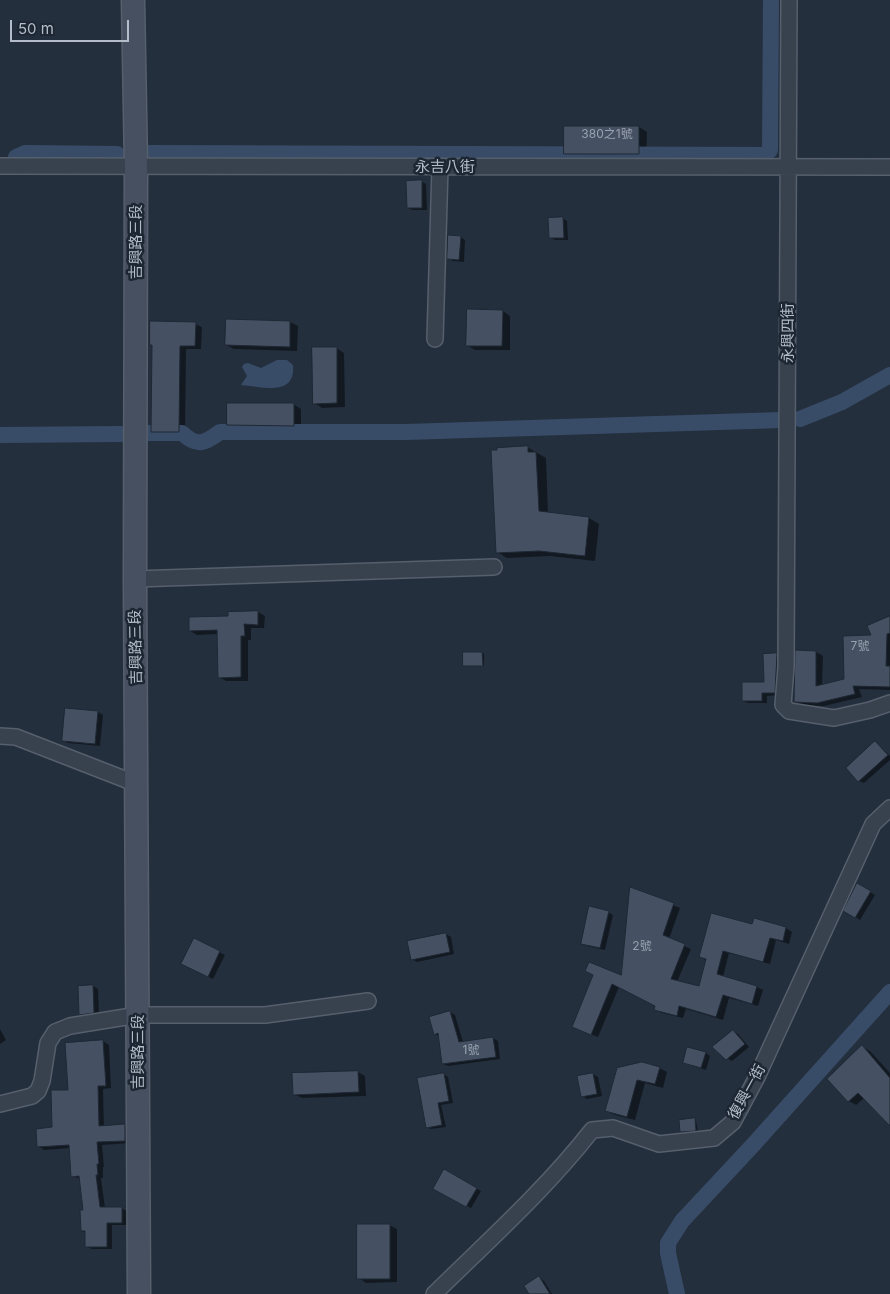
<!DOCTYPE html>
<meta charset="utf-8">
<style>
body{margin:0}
#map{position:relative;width:890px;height:1294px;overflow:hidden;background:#242f3e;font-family:Inter,sans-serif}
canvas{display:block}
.scale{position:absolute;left:10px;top:20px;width:119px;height:22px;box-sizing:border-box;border:2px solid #b4bcc9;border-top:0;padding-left:6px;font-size:15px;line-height:18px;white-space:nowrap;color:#b4bcc9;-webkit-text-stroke:4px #1d2633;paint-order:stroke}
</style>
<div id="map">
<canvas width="890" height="1294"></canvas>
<div class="scale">50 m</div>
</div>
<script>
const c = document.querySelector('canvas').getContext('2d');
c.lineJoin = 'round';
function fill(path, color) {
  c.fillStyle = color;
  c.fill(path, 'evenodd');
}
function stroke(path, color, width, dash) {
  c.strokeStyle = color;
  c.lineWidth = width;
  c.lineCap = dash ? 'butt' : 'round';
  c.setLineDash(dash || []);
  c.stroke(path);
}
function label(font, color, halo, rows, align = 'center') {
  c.font = font + ' Inter,"Noto Sans TC",sans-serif';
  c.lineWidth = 5;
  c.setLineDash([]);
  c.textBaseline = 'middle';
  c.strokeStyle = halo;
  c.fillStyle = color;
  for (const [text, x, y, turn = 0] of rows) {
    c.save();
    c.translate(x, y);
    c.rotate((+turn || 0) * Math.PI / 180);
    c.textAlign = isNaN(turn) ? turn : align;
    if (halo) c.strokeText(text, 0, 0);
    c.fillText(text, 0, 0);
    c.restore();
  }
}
const water = new Path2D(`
 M277 360H287L293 365C296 397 262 387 241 385L247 376 242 367 244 364 248 363 261 368Z`);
const shadow = new Path2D(`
 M639 127 647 132 646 158 573 157 565 153Z
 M421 181 426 184 427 210H413L408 208Z
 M562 218 567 221 568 240H555L551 238Z
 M461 237 465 240 464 262 453 261 448 258Z
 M503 311 510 316V350H475L467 345Z
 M227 320 290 322 298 326 297 351 234 349 226 345Z
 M195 324 202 327 201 349H186L185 435H159L152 431 153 346 151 345Z
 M336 348 344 353 345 407 322 408 314 403Z
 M293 404 301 409V429H236L228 425Z
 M527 447 546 458 548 514 589 518 599 524 595 561 550 556 507 558 497 552Z
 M258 612 265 616 264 628H251V640H248V681H226L219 677 218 634 197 635 190 631 230 617Z
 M890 618V690L859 689 862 697 824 706 802 705 795 702 797 651 816 652 823 656 822 685 846 680 873 636Z
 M482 653 484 654V666L464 665V654Z
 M776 654 781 657 779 695 767 696V703H748L743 701 765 683Z
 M66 709 98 712 103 715 100 746 68 743 63 741Z
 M876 743 890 756V760L864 783 859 781Z
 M857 884 875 895 860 920 845 910Z
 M632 889 680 908 669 939 691 949 677 982 699 987 707 961 701 957 753 926 755 920 786 928 792 932 789 944 776 940 770 964 729 953 723 977 757 987 763 990 758 1006 729 998 723 1020 686 1009 683 1018 662 1013 656 1010 657 1006 619 987 598 1037 580 1030 595 975 622 977Z
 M608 912 613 915 605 950 587 946 582 943Z
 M446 934 451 937 454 954 417 962 412 959Z
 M194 940 225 955 213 979 187 966Z
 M93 986 98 989 99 1015 85 1017 80 1014Z
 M450 1012 455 1015 463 1042 493 1038 498 1041 500 1059 448 1066 443 1064 440 1037 435 1034Z
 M0 1029 6 1040 0 1044Z
 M733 1031 738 1034 749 1047 732 1061 727 1058Z
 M103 1041 109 1045 111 1088 103 1089 104 1127 124 1125 130 1129 131 1143 102 1145 104 1167H103V1178H101L105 1208H121L127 1211V1225H112V1249H92L86 1246V1233L82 1231 84 1211 81 1179 72 1176 70 1148 44 1150 38 1146 53 1128 70 1091Z
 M862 1047 870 1051 890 1073V1122L864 1098 856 1105 849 1101 828 1079Z
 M706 1053 710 1056 706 1070 684 1063Z
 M659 1068 667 1072 663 1088 645 1083 635 1120 615 1115 607 1111 618 1069Z
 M358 1072 365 1076 366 1096 302 1098 294 1094Z
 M444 1074 448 1077 453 1103 441 1105 446 1127 431 1129 427 1127Z
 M593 1074 598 1077 602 1096 587 1099 582 1096Z
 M694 1120 696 1121 698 1131H682Z
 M445 1171 481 1191 471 1208 435 1188Z
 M389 1225 397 1229V1282L366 1283 359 1278Z
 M539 1278 544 1281 552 1294H531Z`);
const canal = new Path2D(`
 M149 153 765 155 770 150 771 0
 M16 157 25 153 117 154
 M800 419 842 402 890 375
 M147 433H182C197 447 204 444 220 432H406L782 420
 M0 435 121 434
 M677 1294 668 1253V1243L682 1221 753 1145 890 992`);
const building = new Path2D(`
 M564 126H639V154H564Z
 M422 180V208H407L406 181Z
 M563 217 564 238H549L548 218Z
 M448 235 461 236 459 260 447 259Z
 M467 309 503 310 502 346H466Z
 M226 319 290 321V347L225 345Z
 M150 321 196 322 195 346H180L179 432H151L152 345H150Z
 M312 347H337V403L313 404Z
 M227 403H294V426L227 425Z
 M528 446V452H536L539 511 589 517 585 556 539 551 496 553 491 450H497V448Z
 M258 611V625L244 624 245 636H241V677L218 678 217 630 189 631V617L228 616V612Z
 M890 616V633L887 634 886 666H890V687L853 686 855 694 817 703 794 702 795 650 816 651V686L844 679 843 636 871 635 867 626Z
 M463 652H482L483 666H463Z
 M777 653 775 693H762V701H742V682H764L763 654Z
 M65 708 98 711 95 744 62 741Z
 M875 741 888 755 858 782 846 768Z
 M857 883 871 891 855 918 843 911Z
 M630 887 674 903 663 935 685 944 671 979 699 986 706 959 699 957 711 913 752 924 754 918 786 927 783 941 770 938 763 962 723 951 717 974 757 986 752 1004 723 995 716 1017 679 1006 677 1016 654 1010 655 1006 612 984 591 1035 572 1027 593 975 585 971 589 962 621 975Z
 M589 906 609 911 600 948 581 944Z
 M446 933 450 952 411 960 407 941Z
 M194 938 220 951 208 977 181 964Z
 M93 985 94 1013 79 1015 78 986Z
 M450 1011 459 1042 493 1037 496 1057 442 1064 438 1033 434 1035 429 1017Z
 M733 1030 745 1044 726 1060 712 1047Z
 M103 1040 106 1086H98L99 1126 125 1124V1141L97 1142 99 1164H97L98 1175H96L100 1207H122V1223H107V1247H85V1231H81L80 1210H83L79 1176 71 1177 69 1145 37 1147 36 1129 52 1127 51 1090H68L65 1043Z
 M862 1045 890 1078V1126L858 1093 848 1102 827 1079Z
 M687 1047 706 1052 701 1068 683 1063Z
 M642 1062 660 1067 655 1084 637 1080 627 1117 605 1111 617 1068Z
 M358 1071 359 1092 293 1095 292 1073Z
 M444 1073 449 1101 438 1103 442 1125 426 1128 417 1078Z
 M593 1073 597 1094 581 1097 577 1076Z
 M695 1118 696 1131 680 1132 679 1120Z
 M444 1169 477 1188 466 1207 433 1189Z
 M357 1224H390V1279H357Z
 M539 1276 550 1294H529L524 1286Z`);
const street = new Path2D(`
 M789 0 786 667 783 705 789 711 834 718 870 710 890 703
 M0 166 890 167
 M435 339 440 167
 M135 579 494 567
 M0 736 16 737 137 784
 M0 1104 32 1096 38 1091 42 1081 48 1043 55 1032 70 1026 138 1015H265L368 1001
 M434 1294C488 1241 545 1190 592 1130L613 1128 659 1144 714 1138 733 1122 757 1077 873 824 890 808`);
const secondary = new Path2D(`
 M133 0 136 166 135 579 139 1294`);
const numberNames = [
 ["380之1號",607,134],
 ["7號",860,646],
 ["2號",642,946],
 ["1號",471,1050]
];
const streetNames = [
 ["永吉八街",445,167],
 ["吉興路三段",136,242,-90],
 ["永興四街",788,333,-90],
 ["吉興路三段",136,647,-91],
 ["吉興路三段",138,1052,-90],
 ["復興一街",747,1092,-61]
];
fill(water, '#394c67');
fill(shadow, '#0007');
stroke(canal, '#394c67', 16);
fill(building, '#455162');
stroke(building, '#1f2835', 1);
stroke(street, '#565f6c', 18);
stroke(secondary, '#565f6c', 25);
stroke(street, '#38414e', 15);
stroke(secondary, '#465061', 22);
label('12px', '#98a1af', null, numberNames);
label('15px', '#b4bcc9', '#1d2633', streetNames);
</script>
